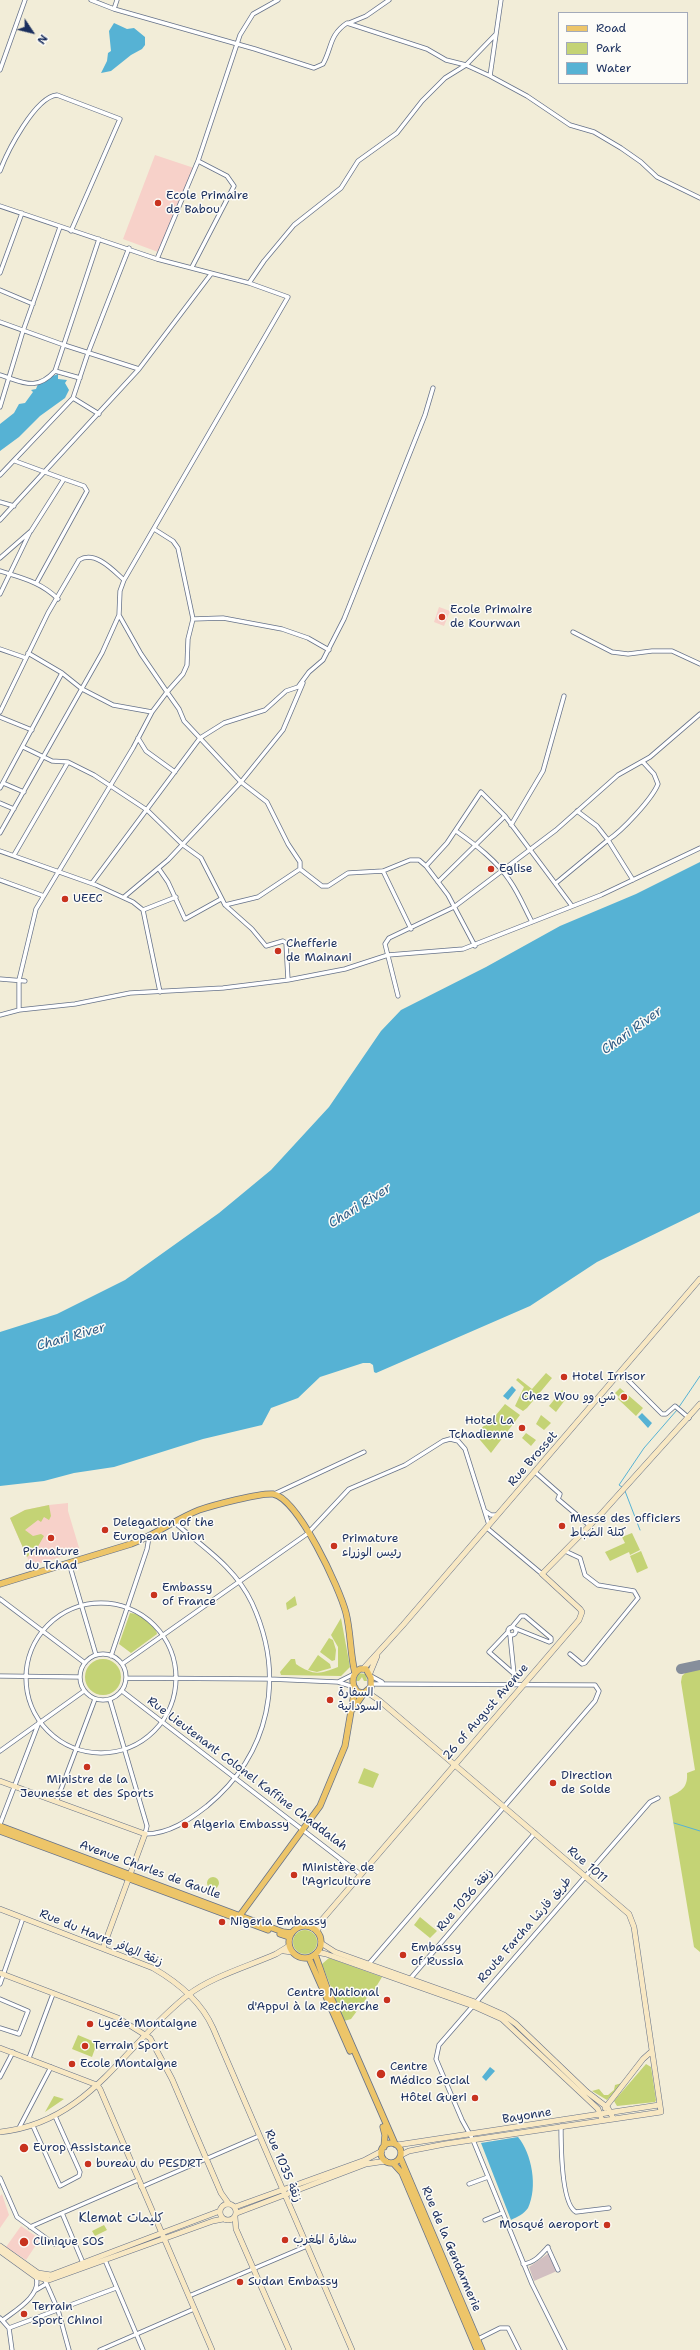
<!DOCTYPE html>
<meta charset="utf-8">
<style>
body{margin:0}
#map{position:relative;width:700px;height:2350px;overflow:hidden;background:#f2edd8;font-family:"Shantell Sans",sans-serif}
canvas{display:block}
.legend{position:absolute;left:558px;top:12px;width:130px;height:72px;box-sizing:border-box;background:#fdfcf7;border:1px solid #a3aaba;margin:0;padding:5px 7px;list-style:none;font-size:12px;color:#1b2f5e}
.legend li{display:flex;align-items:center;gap:8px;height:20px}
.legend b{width:20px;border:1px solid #a3aaba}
.north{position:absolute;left:12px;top:12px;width:40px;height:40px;-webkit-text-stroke:3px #fdfcf7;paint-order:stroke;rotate:125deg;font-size:11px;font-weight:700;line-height:16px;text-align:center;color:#1b2f5e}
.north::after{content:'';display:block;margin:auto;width:14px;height:18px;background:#1b2f5e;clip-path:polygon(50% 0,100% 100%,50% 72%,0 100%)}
</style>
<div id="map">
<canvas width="700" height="2350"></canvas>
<ul class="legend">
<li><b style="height:5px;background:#edc569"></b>Road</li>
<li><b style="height:11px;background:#c4d375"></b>Park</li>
<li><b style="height:11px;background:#56b2d4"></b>Water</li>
</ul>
<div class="north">N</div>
</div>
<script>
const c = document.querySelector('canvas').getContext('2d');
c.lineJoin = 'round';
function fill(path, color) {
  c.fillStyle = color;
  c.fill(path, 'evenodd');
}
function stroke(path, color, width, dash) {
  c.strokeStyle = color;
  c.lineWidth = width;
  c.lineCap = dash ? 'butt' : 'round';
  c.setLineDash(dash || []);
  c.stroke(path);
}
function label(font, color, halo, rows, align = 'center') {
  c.font = font + ' "Shantell Sans","Playpen Sans Arabic",sans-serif';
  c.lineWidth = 3;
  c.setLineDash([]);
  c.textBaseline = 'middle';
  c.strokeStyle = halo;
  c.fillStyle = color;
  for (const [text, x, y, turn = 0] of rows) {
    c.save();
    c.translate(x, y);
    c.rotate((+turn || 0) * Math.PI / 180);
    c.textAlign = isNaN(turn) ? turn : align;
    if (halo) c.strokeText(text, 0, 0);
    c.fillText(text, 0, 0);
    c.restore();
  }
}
const built = new Path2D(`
 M155 155 194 168 158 252 123 239Z
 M439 607 450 611 444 626 434 622Z
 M68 1503V1511L80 1551 31 1566 10 1518 25 1510 49 1505Z
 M2 2194 9 2215 0 2228V2196Z
 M21 2226 40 2239 26 2260 6 2247Z`);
const industrial = new Path2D(`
 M549 2253 557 2271 534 2281 529 2267Z`);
const green = new Path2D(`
 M546 1373 552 1378 527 1408 523 1411 515 1406 524 1387 516 1380 518 1378 532 1389Z
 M620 1388 643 1408 636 1416 618 1399 619 1397 615 1393Z
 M562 1390 568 1396 556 1412 549 1406Z
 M505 1404 520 1415 491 1453 475 1434 496 1415Z
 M541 1415 551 1423 544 1430 536 1424Z
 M526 1433 536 1440 531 1446 522 1438Z
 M49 1505 51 1516 49 1520 44 1517 41 1522 38 1520 25 1530 33 1536 41 1534 44 1536 33 1555 30 1554 27 1557 10 1518 25 1510Z
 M632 1533 640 1550 630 1555 629 1552 610 1561 605 1552 625 1543 622 1537Z
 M641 1551 648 1568 637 1573 630 1556Z
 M295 1596 297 1605 287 1610 286 1603Z
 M130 1613C139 1613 156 1624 157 1634L131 1653 119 1644Z
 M341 1618 350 1667 341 1676 281 1675 280 1672 291 1659H295L296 1664C314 1676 320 1674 338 1667V1647L331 1635Z
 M329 1638 333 1640 336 1650 335 1660 332 1661 320 1652Z
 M318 1655 330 1664 331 1668 317 1672 308 1670Z
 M85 1677a18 18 0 1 1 36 0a18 18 0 1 1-36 0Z
 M697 1669H700V1952L694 1947 669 1797C682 1791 688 1787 687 1773L695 1770 681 1682 682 1676 687 1671Z
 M358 1673 366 1674 367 1681H364L362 1677 359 1681H356Z
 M364 1768 379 1774 373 1788 358 1783Z
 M207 1883a6 6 0 1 1 12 0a6 6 0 1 1-12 0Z
 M420 1917 437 1931 430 1938 414 1925Z
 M293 1942a12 12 0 1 1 24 0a12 12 0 1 1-24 0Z
 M329 1958 382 1977 373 1992 365 1988 362 1992 369 1995 351 2019 344 2021 322 1964Z
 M78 2035 97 2043 92 2057 72 2049Z
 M646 2064 651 2067 656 2100 655 2102 617 2106 614 2101Z
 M622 2083 607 2100 592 2091 599 2089 604 2095H608L614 2090 615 2085Z
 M54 2096 64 2099 45 2112Z
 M104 2225 107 2230 95 2236 92 2231Z`);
const water = new Path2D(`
 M114 23 127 29 134 28 145 37V45L142 49 131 55 111 71 101 73 107 61 108 53 111 51 109 31Z
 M58 374V379L67 380 65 383 69 390 65 398 40 416 19 437 0 451V424L14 413 19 404 25 403 33 392 31 390 36 389C38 380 50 377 58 374Z
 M700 862V1212L597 1262 530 1306 376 1373 374 1372 373 1365 370 1363H363L320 1377 298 1398 271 1408 262 1425 203 1439 114 1467 74 1473 44 1481 0 1486V1332L57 1314 125 1280 219 1213 271 1170 329 1107 381 1031 401 1010 486 967 560 926 636 894Z
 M512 1386 516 1390 508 1400 503 1396Z
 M642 1413 652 1423 648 1428 638 1417Z
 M490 2067 495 2071 486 2081 482 2077Z
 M518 2137C532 2154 538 2187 528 2208 524 2214 517 2217 511 2220L481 2143Z`);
const stream = new Path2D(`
 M679 1407 700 1376
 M622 1487 619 1485 644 1448 677 1410
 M625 1491 640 1530
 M674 1823 700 1831`);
const taxiway = new Path2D(`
 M681 1669 700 1665`);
const street = new Path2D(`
 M91 0 114 9 255 49 314 68 323 64C332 48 329 35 347 23L427 49 446 60 466 65 490 76 527 96 570 125 594 132 621 148 641 162 657 177 700 198
 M114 9 117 0
 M349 23 366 16 389 0
 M0 70 25 0
 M490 76 501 0
 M0 171C7 152 35 97 57 95L120 119 71 231
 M0 206 157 259 249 283 288 297 124 580 120 591 119 615 102 653 0 833
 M157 259 198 161 240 35 253 14 278 0
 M192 267 234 186 227 176 198 161
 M0 273 22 213
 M249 283 264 261 294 225 341 188 358 161 397 133 422 101 445 78 466 65 496 34
 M0 290 33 304
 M0 322 64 345 139 369 211 274
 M55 371 80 378
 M0 375C23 382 36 392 55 371L99 239
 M73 398 99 414
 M0 407 23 331 60 227
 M0 475 73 398 88 353 129 248
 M0 502 14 506
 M0 520 139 369
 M0 558 31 531 64 479 15 461
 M0 571C22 578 41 582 58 599
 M37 582 87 491 84 486 64 479
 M0 594 30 532
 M119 615 141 654 167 692 183 674 187 665 188 639 193 619 178 548 173 541 154 529
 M193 619 223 618 282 629 308 638 329 650
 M573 632 612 652 628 654 652 651H672L700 664
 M0 649 26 658
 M62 673 82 689 113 705 152 712
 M0 712 48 613 79 560C95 550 113 570 124 580
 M0 717 32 730
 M138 738 146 751 175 772
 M23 747 52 761 68 762 94 775 147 810 183 845 201 858 225 905 258 897 300 869 322 886H328L348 873 383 871 410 860H419L426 866
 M3 783 24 792
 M0 788 62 673 28 653
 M0 803 14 809
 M577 811 597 826 608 840C622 831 652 799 658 784L654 774 643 762
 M511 825 543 771 564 696
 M456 831C476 845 497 861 510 881 519 894 525 909 532 922
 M0 851 96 885 133 902 143 910 160 992
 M14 855 68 762
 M159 869 168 882 185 919 221 899
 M300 869V862L288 844 267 802 241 782 283 730 303 683
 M383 871 411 929
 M0 880 44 896
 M438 882 505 816
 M92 883 200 738 224 723 265 710 286 691 298 687 309 672 323 660 344 619 425 415 433 388
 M556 883 608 840 633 880
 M225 905 252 929 266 946 283 941 286 943 288 980
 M143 910 176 897
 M475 946 448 895 426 866 447 843 481 792 505 816 572 906
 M0 979 25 981
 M398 996 385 944 389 938 454 907 556 830 618 775 650 757 700 714
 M19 1010V980L36 909 133 748 152 712 167 692 179 709 184 721 241 782 168 860 124 897
 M0 1015 19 1010 75 1004 130 993 223 988 288 980 345 969 388 955 463 949 601 895 700 848
 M621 1373 662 1414H666L675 1406 689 1418
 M535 1472 560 1494 558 1499 590 1526
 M274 1494 364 1452
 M485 1511 491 1515H497
 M487 1528 542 1574
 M565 1551 580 1558 585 1575 598 1585 634 1591 638 1598 585 1663 582 1664 570 1654
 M69 1563 96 1655
 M0 1599 85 1663
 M26 1678a75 75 0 1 1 150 0a75 75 0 1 1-150 0Z
 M508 1631a4 4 0 1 1 8 0a4 4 0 1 1-8 0Z
 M511 1628 521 1616H525L551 1638V1641L549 1642 514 1628
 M508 1632 489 1652 513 1673
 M510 1635 515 1684
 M80 1677a23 23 0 1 1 46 0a23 23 0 1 1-46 0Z
 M111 1656 147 1549 149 1537
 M122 1664 307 1534 349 1489 405 1465 443 1441 450 1439 458 1441 465 1449 489 1525
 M0 1676 80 1677
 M371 1676 382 1682
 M126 1678 269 1679 338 1682 354 1687
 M338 1682 354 1674
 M122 1691 360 1874
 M110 1700 147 1826 145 1834C169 1834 189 1820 207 1806 270 1754 286 1677 252 1603 235 1567 204 1548 175 1523
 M0 1751 84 1691
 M57 1800 95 1699
 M0 1824 39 1722
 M367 1966 595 1701 599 1691 595 1685 371 1684
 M410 1979 535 1833
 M0 1984 23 1918
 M0 1999 28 2011 19 2034 0 2028
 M29 2058 53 1994
 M0 2077 13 2052
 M33 2126 60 2186 79 2176 80 2172 55 2116
 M561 2126C561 2143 561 2204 576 2212L609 2208
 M19 2128 51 2067
 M0 2178 17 2217 54 2244
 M469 2184 488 2177
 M141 2187 259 2136
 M62 2213 83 2263
 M485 2220 502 2213
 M30 2227 138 2180
 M548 2248 558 2270
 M105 2260 143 2350
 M523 2264C534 2263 541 2255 548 2247
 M44 2278 58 2310 69 2350
 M36 2290 46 2284
 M189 2296 307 2246
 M0 2318 9 2328 12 2350
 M3 2320C16 2310 42 2295 36 2277
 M9 2328 116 2288
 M478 2339 500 2328H508L519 2350
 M100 2350 194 2309
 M565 2350 532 2284 473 2140 462 2120 436 2059 439 2045 650 1802 658 1798`);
const secondary = new Path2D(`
 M363 1669 403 1625 700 1279
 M370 1673 377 1656
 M367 1692 380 1701 629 1914 634 1927 661 2112 445 2144 409 2151 401 2155
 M0 1781 145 1834 103 1948
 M0 1909 153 1968C179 1983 201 2001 213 2028L352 2350
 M312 1928 321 1921 579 1620 582 1612 580 1609 542 1574 602 1513 700 1404
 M317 1932 321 1922
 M321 1943 335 1952 475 2002 504 2015 516 2024 587 2092 608 2108 613 2118
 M284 1951 292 1952
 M317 1952 326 1954 473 2006 502 2019 598 2109 602 2120
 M0 1973 118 2018 150 2038 172 2079 221 2193 229 2204
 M0 2048 97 2085 100 2089 212 2350
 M605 2108 643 2059 652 2051
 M0 2132C89 2123 124 2045 188 1995 211 1977 249 1966 276 1954L289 1946
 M397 2145 659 2105
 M220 2212a8 8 0 1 1 16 0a8 8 0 1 1-16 0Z
 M235 2207 365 2160 382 2151
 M237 2213 366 2164 386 2161
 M235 2217 236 2229 289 2350
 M0 2246 38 2273 51 2275 220 2211
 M0 2251 36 2277 49 2280 213 2221 223 2219`);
const primary = new Path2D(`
 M0 1584 131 1544C155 1535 176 1519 199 1510 214 1505 259 1493 273 1494 298 1498 340 1589 346 1613 351 1633 350 1654 355 1673
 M360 1669H366L371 1678V1687L364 1693 358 1692C351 1686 351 1674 360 1669Z
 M353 1709 364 1693
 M0 1826 283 1932 292 1933
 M0 1831 268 1930
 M238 1918 320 1806 345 1746 355 1688
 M289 1942a16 16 0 1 1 32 0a16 16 0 1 1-32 0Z
 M280 1934 289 1937
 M315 1954 327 1988 395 2144
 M309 1958 350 2051
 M383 2127 385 2135 384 2147
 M381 2153a10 10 0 1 1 20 0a10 10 0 1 1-20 0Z
 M400 2157 482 2350
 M393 2163 402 2173 477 2350`);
const markers = [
 [158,203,4,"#c8321e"],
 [442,617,4,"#c8321e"],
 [491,869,4,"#c8321e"],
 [65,899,4,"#c8321e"],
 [278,951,4,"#c8321e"],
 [564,1377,4,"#c8321e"],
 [624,1397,4,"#c8321e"],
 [522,1428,4,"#c8321e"],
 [562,1526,4,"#c8321e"],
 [105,1530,4,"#c8321e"],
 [51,1538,4,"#c8321e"],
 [334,1546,4,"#c8321e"],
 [154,1595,4,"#c8321e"],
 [330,1700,4,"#c8321e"],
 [87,1767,4,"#c8321e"],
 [553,1783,4,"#c8321e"],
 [185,1825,4,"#c8321e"],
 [294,1875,4,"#c8321e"],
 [222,1922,4,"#c8321e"],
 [403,1955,4,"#c8321e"],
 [387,2000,4,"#c8321e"],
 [90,2024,4,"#c8321e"],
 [85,2046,4,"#c8321e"],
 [72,2064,4,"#c8321e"],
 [381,2074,5,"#c8321e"],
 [475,2098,4,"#c8321e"],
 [24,2148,5,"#c8321e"],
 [88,2164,4,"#c8321e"],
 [607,2225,4,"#c8321e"],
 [285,2240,4,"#c8321e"],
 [24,2242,5,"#c8321e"],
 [240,2282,4,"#c8321e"],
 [24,2314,4,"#c8321e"]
];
const poiNames = [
 ["Ecole Primaire",166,196],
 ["de Babou",166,210],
 ["Ecole Primaire",450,610],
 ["de Kourwan",450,624],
 ["Eglise",499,869],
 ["UEEC",73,899],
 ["Chefferie",286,944],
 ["de Mainani",286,958],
 ["Hotel Irrisor",572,1377],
 ["Chez Wou شي وو",616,1397,"right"],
 ["Hotel La",514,1421,"right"],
 ["Tchadienne",514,1435,"right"],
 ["Messe des officiers",570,1519],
 ["كتلة الضباط",570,1533],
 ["Delegation of the",113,1523],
 ["European Union",113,1537],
 ["Primature",342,1539],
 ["رئيس الوزراء",342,1553],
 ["Primature",51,1552,"center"],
 ["du Tchad",51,1566,"center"],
 ["Embassy",162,1588],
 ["of France",162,1602],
 ["السفارة",338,1693],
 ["السودانية",338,1707],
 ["Direction",561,1776],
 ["de Solde",561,1790],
 ["Ministre de la",87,1780,"center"],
 ["Jeunesse et des Sports",87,1794,"center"],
 ["Algeria Embassy",193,1825],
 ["Ministère de",302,1868],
 ["l'Agriculture",302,1882],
 ["Nigeria Embassy",230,1922],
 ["Embassy",411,1948],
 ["of Russia",411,1962],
 ["Centre National",379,1993,"right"],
 ["d'Appui à la Recherche",379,2007,"right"],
 ["Lycée Montaigne",98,2024],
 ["Terrain Sport",93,2046],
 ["Ecole Montaigne",80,2064],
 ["Centre",390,2067],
 ["Médico Social",390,2081],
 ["Hôtel Gueri",467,2098,"right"],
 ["Europ Assistance",33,2148],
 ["bureau du PESDRT",96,2164],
 ["Mosqué aeroport",599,2225,"right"],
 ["سفارة المغرب",293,2240],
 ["Clinique SOS",33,2242],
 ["Sudan Embassy",248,2282],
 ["Terrain",32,2307],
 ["Sport Chinoi",32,2321]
];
const streetNames = [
 ["Rue Brosset",533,1459,-49],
 ["26 of August Avenue",486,1712,-49],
 ["Rue Lieutenant Colonel Kaffine Chaddalah",247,1774,37],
 ["Rue 1011",587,1865,41],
 ["Avenue Charles de Gaulle",150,1870,20],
 ["Rue 1036 زنقة",465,1900,-49],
 ["Route Farcha طريق فارشا",525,1930,-49],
 ["Rue du Havre زنقة الهافر",101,1938,22],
 ["Bayonne",527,2116,-9],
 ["Rue 1035 زنقة",283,2166,67],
 ["Rue de la Gendarmerie",451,2249,67]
];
const waterNames = [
 ["Chari River",632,1031,-36],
 ["Chari River",360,1206,-32],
 ["Chari River",71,1337,-16]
];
const neighbourhoodNames = [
 ["Klemat كليمات",121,2219]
];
fill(built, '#f7d1c9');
fill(industrial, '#d2bfc1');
fill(green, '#c4d375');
fill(water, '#56b2d4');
stroke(stream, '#56b2d4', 1);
stroke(taxiway, '#868e9b', 10);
stroke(street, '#667289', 5);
stroke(secondary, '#667289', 6);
stroke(primary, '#667289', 7);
stroke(street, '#fff', 3.5);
stroke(secondary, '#f8e8c3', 5);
stroke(primary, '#edc569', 5.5);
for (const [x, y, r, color] of markers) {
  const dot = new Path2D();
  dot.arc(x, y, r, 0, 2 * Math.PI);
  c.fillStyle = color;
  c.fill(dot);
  stroke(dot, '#fdfcf7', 1.5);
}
label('12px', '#1b2f5e', '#fdfcf7', poiNames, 'left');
label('12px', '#1b2f5e', '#fdfcf7', streetNames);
label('italic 13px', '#305d87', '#fdfcf7', waterNames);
label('13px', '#1b2f5e', '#fdfcf7', neighbourhoodNames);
</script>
